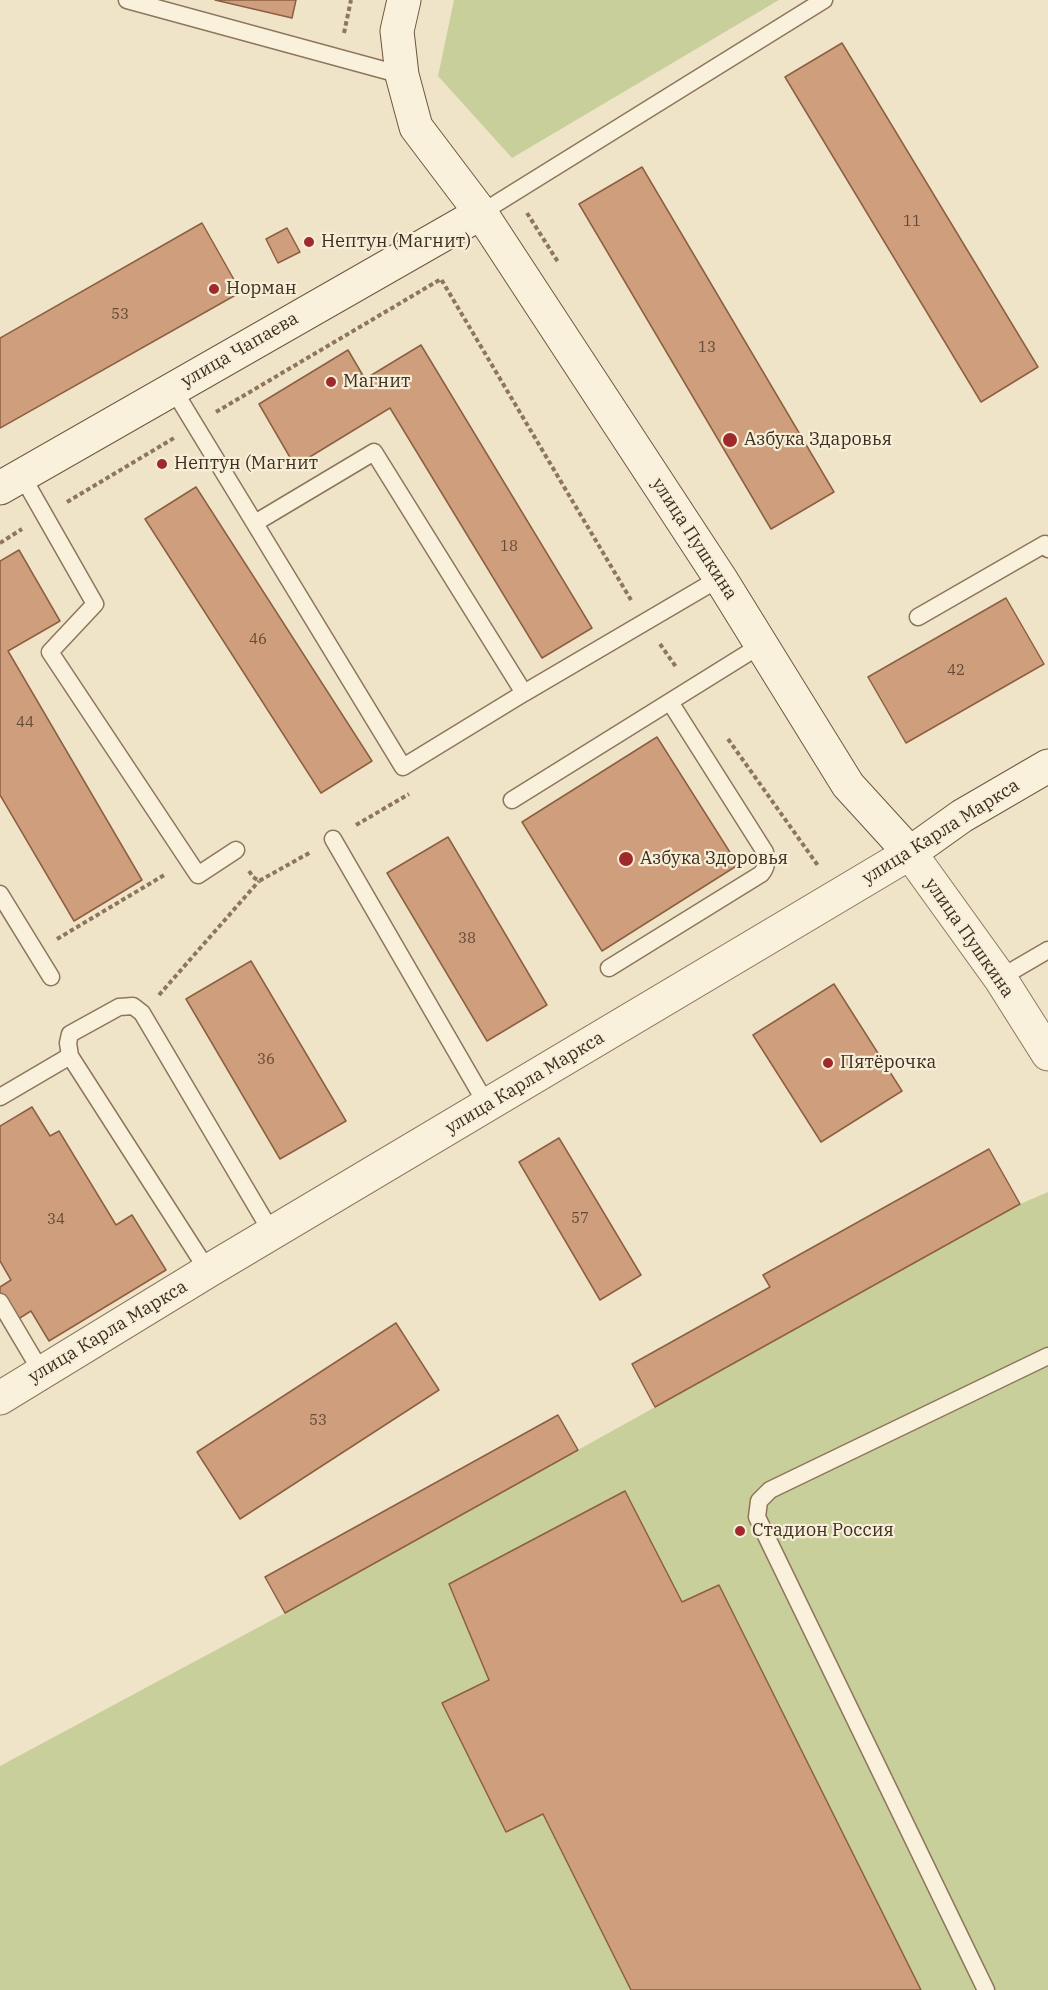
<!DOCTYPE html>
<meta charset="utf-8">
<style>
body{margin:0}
canvas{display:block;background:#f0e4c8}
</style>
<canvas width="1048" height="1990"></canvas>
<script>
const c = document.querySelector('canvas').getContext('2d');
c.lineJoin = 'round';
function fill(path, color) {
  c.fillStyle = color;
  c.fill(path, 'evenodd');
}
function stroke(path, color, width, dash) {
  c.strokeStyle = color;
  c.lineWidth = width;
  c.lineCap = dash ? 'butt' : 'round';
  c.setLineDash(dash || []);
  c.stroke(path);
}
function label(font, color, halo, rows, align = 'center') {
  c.font = font + ' "IBM Plex Serif",serif';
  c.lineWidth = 4.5;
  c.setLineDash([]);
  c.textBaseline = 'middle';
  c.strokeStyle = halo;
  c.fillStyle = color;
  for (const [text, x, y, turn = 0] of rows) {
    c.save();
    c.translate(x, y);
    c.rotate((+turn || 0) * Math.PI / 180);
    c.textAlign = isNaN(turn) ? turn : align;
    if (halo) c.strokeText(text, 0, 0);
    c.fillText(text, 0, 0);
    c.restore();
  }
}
const green = new Path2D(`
 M454 0H779L512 158 438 76Z
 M1048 1192V1990H0V1766L285 1613 1020 1204Z`);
const building = new Path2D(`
 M215 0H296L292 18Z
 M842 43 1038 367 981 402 785 77Z
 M642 167 834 492 771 529 579 204Z
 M202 223 241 292 0 428V338Z
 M287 228 300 252 278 263 266 239Z
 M421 345 592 628 542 658 390 408 295 466 259 404 348 350 365 379Z
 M196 487 372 761 321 793 145 519Z
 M19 550 60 621 8 651 142 880 74 921 0 795V561Z
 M1006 598 1044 664 906 743 868 677Z
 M657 737 738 865 602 951 522 822Z
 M448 837 547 1005 487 1041 387 873Z
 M251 961 346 1121 280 1159 186 999Z
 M834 984 902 1091 821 1142 753 1035Z
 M32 1107 50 1136 59 1131 116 1225 132 1215 166 1270 49 1341 31 1311 15 1321 0 1295V1287L11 1280 0 1261V1126Z
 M559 1138 641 1275 600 1300 519 1162Z
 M989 1149 1020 1204 655 1407 632 1364 770 1287 763 1275Z
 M396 1323 439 1390 240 1519 197 1452Z
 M558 1415 578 1450 285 1613 265 1577Z
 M625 1491 682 1602 719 1585 921 1990H631L543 1814 506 1832 442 1703 489 1680 449 1584Z`);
const path = new Path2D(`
 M344 33 351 0
 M527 213 558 262
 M216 412 441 279 631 600
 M67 502 174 438
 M0 543 22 529
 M660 644 676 667
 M728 739 819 867
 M356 825 409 794
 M249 871 253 877 259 881 311 852
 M57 939 166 874
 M159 995 259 881`);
const lane = new Path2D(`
 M127 0 402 75
 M481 213 824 0
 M173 389 403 767 524 693 374 452 255 523
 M21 474 95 604 50 652 198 875 236 850
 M918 617 1045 544 1048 549
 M524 693 720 578
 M512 800 761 645
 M333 839 487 1105
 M0 894 51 977
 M609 968 761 874C767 867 767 861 765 852L670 702
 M1000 978 1048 950
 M70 1056 68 1043 70 1034 119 1007 133 1006 142 1013 272 1233
 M0 1097 70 1056 208 1271
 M0 1302 42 1373
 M986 1990 757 1517 759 1501 770 1490 1048 1356`);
const street = new Path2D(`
 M0 1398 208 1271 910 853 1000 978 1048 1054`);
const secondary = new Path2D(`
 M404 0 397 31 402 75 416 127 481 213 532 291 720 578 848 785 910 853 962 816 1048 766
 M0 488 481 213`);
const markers = [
 [309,242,6,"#9e2a2b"],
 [214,289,6,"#9e2a2b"],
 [331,382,6,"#9e2a2b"],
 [730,440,8,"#9e2a2b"],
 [162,464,6,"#9e2a2b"],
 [626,859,8,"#9e2a2b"],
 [828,1063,6,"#9e2a2b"],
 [740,1531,6,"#9e2a2b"]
];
const numberNames = [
 ["11",912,222],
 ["53",120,315],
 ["13",707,348],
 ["18",509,547],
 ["46",258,640],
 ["42",956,671],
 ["44",25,723],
 ["38",467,939],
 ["36",266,1060],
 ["57",580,1219],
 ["34",56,1220],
 ["53",318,1421]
];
const poiNames = [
 ["Нептун (Магнит)",321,242],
 ["Норман",226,289],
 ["Магнит",343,382],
 ["Азбука Здаровья",744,440],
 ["Нептун (Магнит",174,464],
 ["Азбука Здоровья",640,859],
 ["Пятёрочка",840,1063],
 ["Стадион Россия",752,1531]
];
const streetNames = [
 ["улица Чапаева",240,350,-30],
 ["улица Пушкина",694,539,57],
 ["улица Карла Маркса",941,832,-32],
 ["улица Пушкина",969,938,55],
 ["улица Карла Маркса",525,1083,-31],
 ["улица Карла Маркса",108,1332,-31]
];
fill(green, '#c9cf9b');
fill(building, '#cf9f7d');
stroke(building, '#8d5f41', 1.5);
stroke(lane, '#8d765c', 19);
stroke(street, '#8d765c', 35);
stroke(secondary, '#6f573f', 35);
stroke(path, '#8d765c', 4, [4.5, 3]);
stroke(lane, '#faf1dc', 16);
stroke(street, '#faf1dc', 33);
stroke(secondary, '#faf1dc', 33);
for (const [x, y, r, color] of markers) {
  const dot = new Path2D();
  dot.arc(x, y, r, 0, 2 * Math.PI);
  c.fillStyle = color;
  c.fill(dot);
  stroke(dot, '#f7eed8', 2);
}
label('15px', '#624a37', null, numberNames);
label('18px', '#3d2e20', '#f7eed8', poiNames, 'left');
label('18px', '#3d2e20', '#f7eed8', streetNames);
</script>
